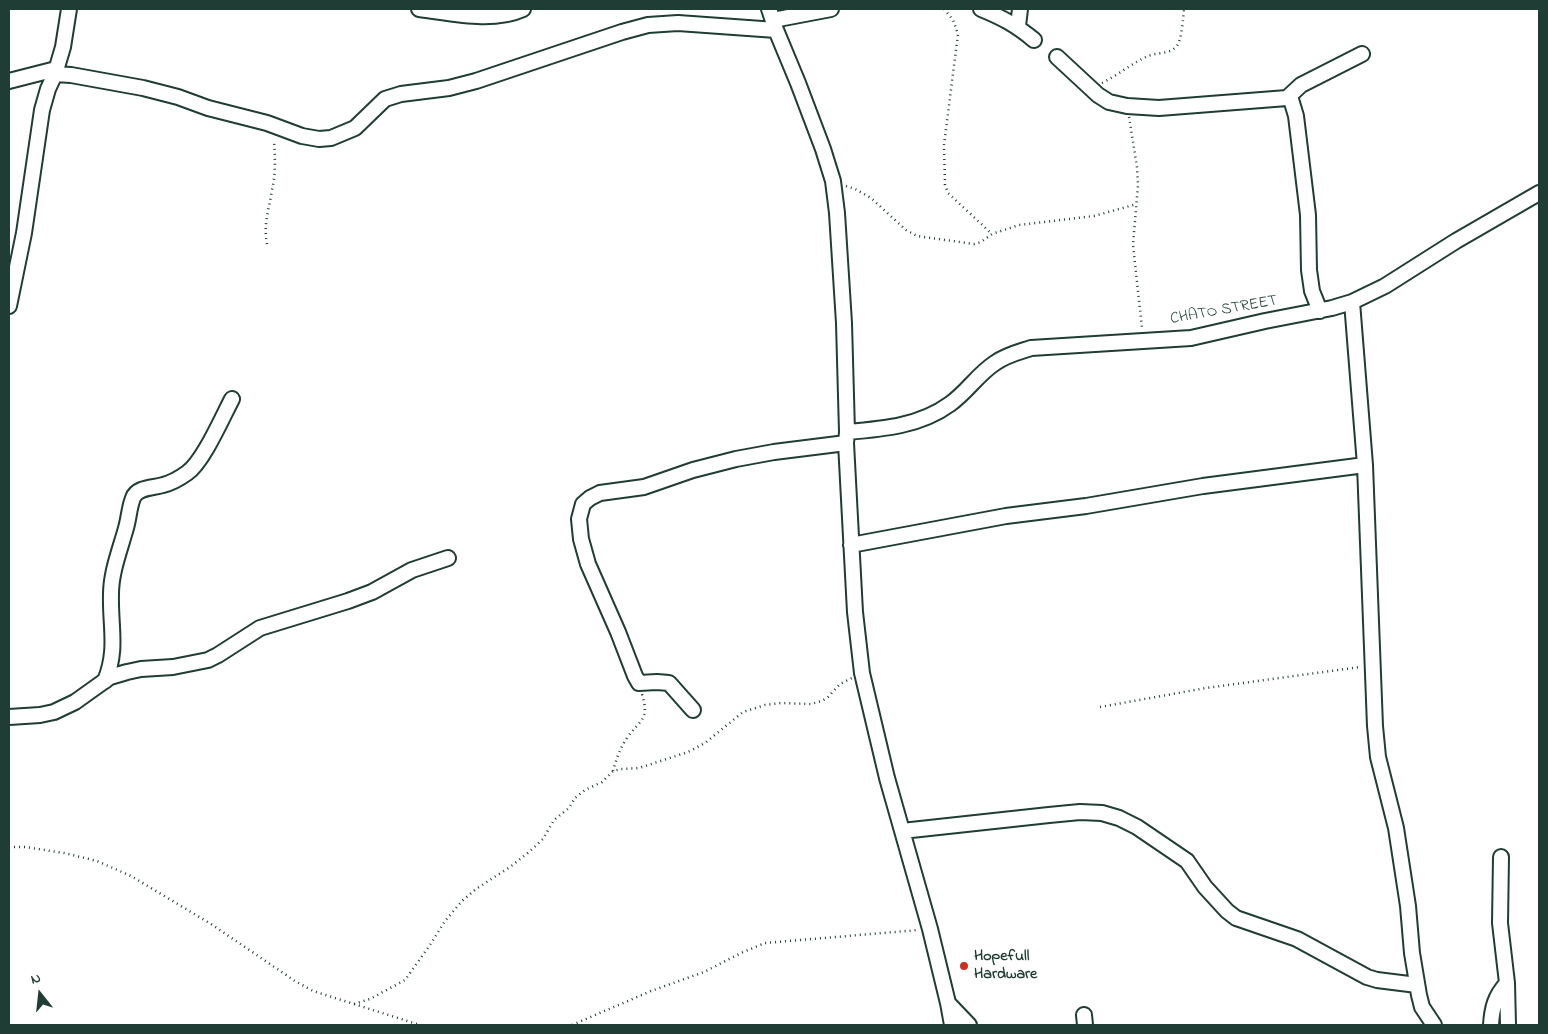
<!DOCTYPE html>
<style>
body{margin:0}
#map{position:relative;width:1548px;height:1034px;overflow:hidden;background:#fff;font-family:"Indie Flower",sans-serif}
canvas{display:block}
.frame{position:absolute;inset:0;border:10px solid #1f3d34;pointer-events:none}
.north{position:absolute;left:15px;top:969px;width:50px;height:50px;-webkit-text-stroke:4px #fff;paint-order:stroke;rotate:344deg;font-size:14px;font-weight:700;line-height:20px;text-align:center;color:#1f3d34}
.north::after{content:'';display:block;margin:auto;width:18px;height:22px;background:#1f3d34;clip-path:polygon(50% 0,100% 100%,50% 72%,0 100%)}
</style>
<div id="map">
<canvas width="1548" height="1034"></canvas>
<div class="frame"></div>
<div class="north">N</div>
</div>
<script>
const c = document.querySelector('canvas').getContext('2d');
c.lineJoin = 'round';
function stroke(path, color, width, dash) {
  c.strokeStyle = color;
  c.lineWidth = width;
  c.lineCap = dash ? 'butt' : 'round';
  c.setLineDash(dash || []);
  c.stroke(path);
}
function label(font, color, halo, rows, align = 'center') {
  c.font = font + ' "Indie Flower",sans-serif';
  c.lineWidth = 4;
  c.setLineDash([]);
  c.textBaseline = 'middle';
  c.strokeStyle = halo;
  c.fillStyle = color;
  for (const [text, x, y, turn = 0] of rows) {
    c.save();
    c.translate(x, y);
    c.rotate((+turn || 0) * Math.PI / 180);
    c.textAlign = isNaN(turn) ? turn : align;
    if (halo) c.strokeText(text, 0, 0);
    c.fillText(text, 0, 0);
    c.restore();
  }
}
const path = new Path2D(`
 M944 9 953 20 958 34 944 145 945 185 948 193 992 234
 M1102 83C1118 75 1131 64 1146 57 1155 52 1168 55 1176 47 1182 41 1183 18 1184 9
 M1129 117 1137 167 1138 185 1133 245 1142 328
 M846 186 855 189 871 198 906 230 917 236 974 244 981 242 992 234 1019 225 1094 216 1137 204
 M267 244C263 224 269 210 272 190 276 173 275 157 274 140
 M1100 707 1206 688 1360 667
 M613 771C616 760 620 748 627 738 640 719 650 721 642 694
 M9 847H25L64 853 97 861 131 876 211 924 295 981 313 991 420 1025
 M354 1004 370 999 405 980 430 945 445 921 462 901 476 889 510 867 529 852 543 839 554 820 569 808 575 798 585 790 602 782 613 771 621 769 639 768 688 752 705 743 743 712 765 705 781 703 811 704 822 701 828 697 840 684 852 678
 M572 1025 651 991 704 972 741 953 765 943 918 930`);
const minor = new Path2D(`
 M419 9C452 13 492 23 523 9
 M769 9 776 30 798 83 823 149 833 181 837 213 844 323 847 432 846 443 855 612 862 673 887 778 930 929 948 1003 952 1025
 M981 9C1003 18 1016 25 1034 40
 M773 20 831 9
 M1018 26 1020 9
 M1057 57 1098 95 1109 102 1127 106 1159 108 1287 98 1301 85 1362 54
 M55 74 71 75 143 88 178 97 208 108 267 123 302 136 319 139 331 138 355 128 385 99 401 94 449 88 476 81 622 32 648 25 678 23 776 30
 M9 81 56 69
 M1290 96 1296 116 1308 215 1309 270 1312 291 1320 311
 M1352 302 1365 465 1375 726 1378 757 1396 828 1408 906 1412 953 1419 995 1422 1007 1434 1025
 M9 306 24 233 42 110 48 89 55 74 63 47 69 9
 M847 432C883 429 920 426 950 404 967 392 978 374 995 363 1006 355 1019 352 1031 348L1191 338 1265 321 1332 308 1352 302 1385 286 1456 241 1539 193
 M851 545 1006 516 1086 506 1203 486 1365 465
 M105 681C118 649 110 627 111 594 111 572 120 550 126 528 129 518 129 508 133 498 137 487 153 488 163 485 171 483 180 478 187 473 203 462 222 418 232 399
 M693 710 669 683 657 682 639 683 635 676 618 632 588 564 581 539 579 519 583 504 590 498 600 493 644 487 693 470 736 459 774 452 846 443
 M9 717 40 715 54 712 75 702 110 677 127 672 141 669 173 667 208 660 218 655 260 628 348 601 372 592 412 570 448 558
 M902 831 1049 815 1080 812 1102 813 1119 818 1137 827 1187 861 1205 887 1227 911 1236 918 1297 939 1367 977 1377 980 1417 985
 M1501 857 1500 923 1507 983 1508 1025
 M948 1003 969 1025
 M1084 1015 1085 1025
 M1491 1025C1492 1008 1495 996 1507 983`);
const markers = [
 [964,966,5,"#c8321e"]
];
const streetNames = [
 ["CHATO STREET",1224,311,-10]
];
const poiNames = [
 ["Hopefull",974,957],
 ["Hardware",974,975]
];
stroke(minor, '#1f3d34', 18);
stroke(path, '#1f3d34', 2.5, [1, 4]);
stroke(minor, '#fff', 14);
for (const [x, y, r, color] of markers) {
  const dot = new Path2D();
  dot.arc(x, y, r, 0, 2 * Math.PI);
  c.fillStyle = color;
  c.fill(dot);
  stroke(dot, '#fff', 2);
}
label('16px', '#1f3d34', '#fff', streetNames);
label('bold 16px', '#1f3d34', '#fff', poiNames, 'left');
</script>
